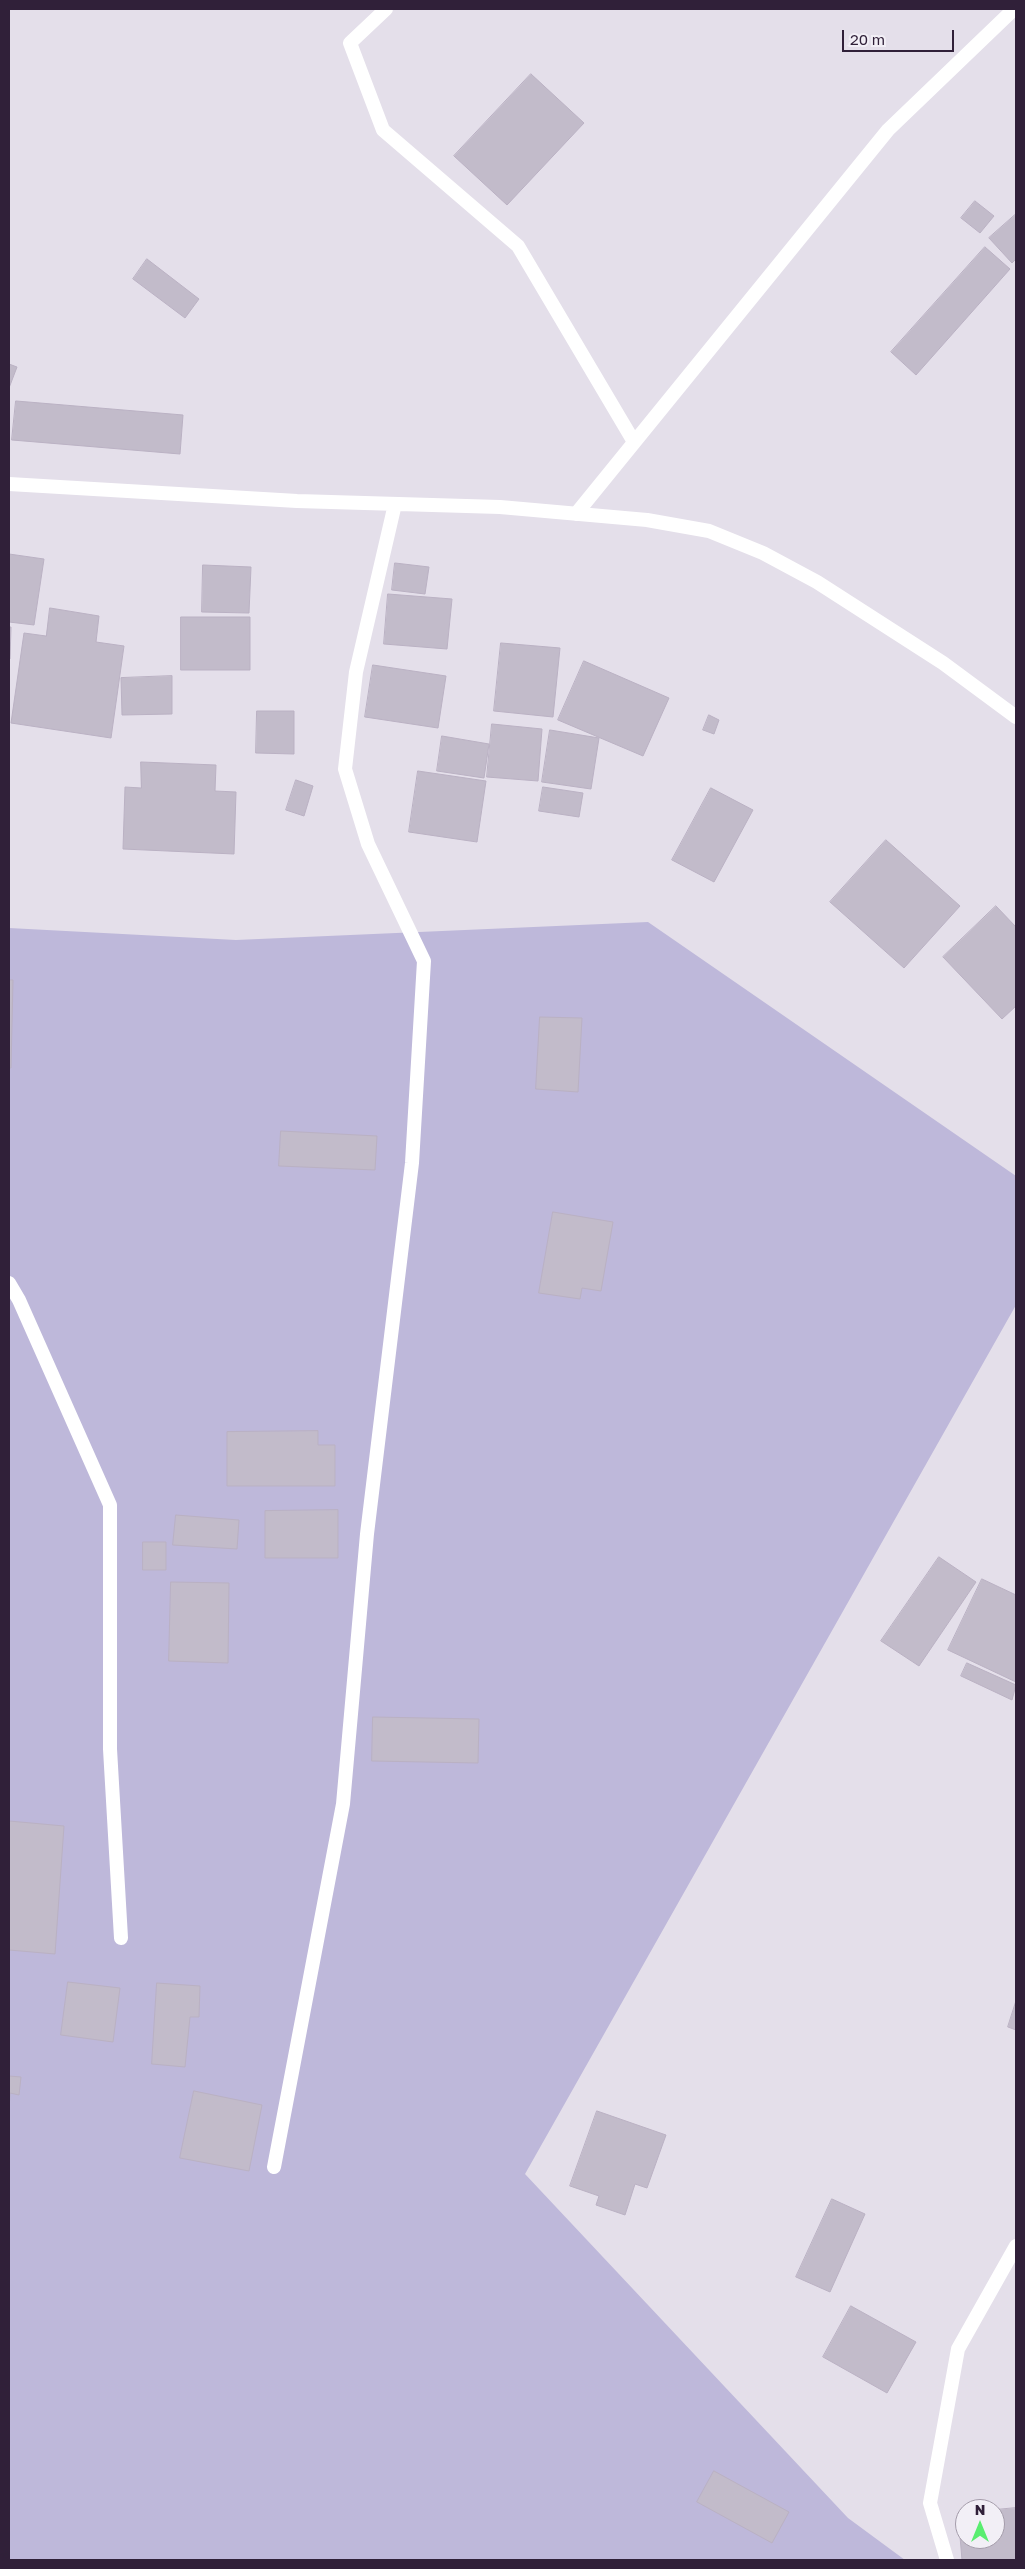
<!DOCTYPE html>
<style>
body{margin:0}
#map{position:relative;width:1025px;height:2569px;overflow:hidden;background:#e4dfea;font-family:"Golos Text",sans-serif}
canvas{display:block}
.frame{position:absolute;inset:0;border:10px solid #302039;pointer-events:none}
.north{position:absolute;left:955px;top:2499px;width:50px;height:50px;box-sizing:border-box;background:#f2eff6;border:1px solid #a49caa;border-radius:50%;rotate:0deg;font-size:14px;font-weight:700;line-height:20px;text-align:center;color:#302039}
.north::after{content:'';display:block;margin:auto;width:18px;height:22px;background:#59ed70;clip-path:polygon(50% 0,100% 100%,50% 72%,0 100%)}
.scale{position:absolute;left:842px;top:30px;width:112px;height:22px;box-sizing:border-box;border:2px solid #302039;border-top:0;padding-left:6px;font-size:15px;line-height:18px;white-space:nowrap;color:#302039;-webkit-text-stroke:4px #f2eff6;paint-order:stroke}
</style>
<div id="map">
<canvas width="1025" height="2569"></canvas>
<div class="frame"></div>
<div class="north">N</div>
<div class="scale">20 m</div>
</div>
<script>
const c = document.querySelector('canvas').getContext('2d');
c.lineJoin = 'round';
function fill(path, color) {
  c.fillStyle = color;
  c.fill(path, 'evenodd');
}
function stroke(path, color, width, dash) {
  c.strokeStyle = color;
  c.lineWidth = width;
  c.lineCap = dash ? 'butt' : 'round';
  c.setLineDash(dash || []);
  c.stroke(path);
}
const green = new Path2D(`
 M648 922 1016 1176V1305L525 2174 848 2518 905 2560H9V928L236 940Z`);
const building = new Path2D(`
 M531 74 584 123 507 205 454 156Z
 M975 201 994 216 980 233 961 218Z
 M1016 214V259L1012 263 989 238Z
 M985 247 1010 269 916 375 891 352Z
 M147 259 199 299 185 318 133 279Z
 M9 364 17 367 9 388Z
 M16 401 183 415 180 454 12 440Z
 M9 554 44 559 34 625 9 622Z
 M395 563 429 567 425 594 392 590Z
 M203 565 251 567 249 613 202 612Z
 M388 594 452 599 447 649 384 644Z
 M50 608 99 616 96 642 124 646 111 738 11 723 24 633 46 636Z
 M181 617H250V670H181Z
 M9 627H11L10 659H9Z
 M501 643 560 648 553 717 494 711Z
 M584 661 669 698 643 756 558 720Z
 M373 665 446 676 438 728 365 717Z
 M172 676V714L122 715 121 678Z
 M257 711H294V754L256 753Z
 M709 715 719 720 714 734 703 730Z
 M492 724 542 729 538 781 487 777Z
 M550 730 599 738 591 789 542 782Z
 M442 736 489 744 484 778 437 771Z
 M141 762 216 765 215 791 236 792 234 854 123 849 125 787 141 788Z
 M418 771 486 781 477 842 409 832Z
 M296 780 313 786 304 816 286 810Z
 M543 787 583 793 579 817 539 811Z
 M711 788 753 810 714 882 672 860Z
 M886 840 960 906 904 968 830 902Z
 M996 906 1016 927V1006L1002 1019 943 957Z
 M9 980H13L11 1068H9Z
 M540 1017 582 1018 578 1092 536 1089Z
 M281 1131 377 1136 375 1170 279 1166Z
 M553 1212 613 1222 601 1291 582 1288 580 1299 539 1293Z
 M318 1431V1445H335V1486H227V1432Z
 M338 1510V1558H265V1511Z
 M176 1515 239 1520 237 1549 173 1545Z
 M143 1542H166V1570H143Z
 M939 1557 976 1582 919 1666 881 1641Z
 M982 1579 1016 1595V1682L948 1650Z
 M171 1582 229 1583 228 1663 169 1661Z
 M967 1663 1016 1685 1012 1700 961 1676Z
 M373 1717 479 1719 478 1763 372 1761Z
 M9 1821 64 1826 55 1954 9 1950Z
 M68 1982 120 1988 113 2042 61 2035Z
 M157 1983 200 1986 199 2017H190L185 2067 152 2064Z
 M1016 2001V2030L1008 2027Z
 M9 2076 21 2077 19 2095 10 2093 9 2110Z
 M194 2091 262 2105 249 2171 180 2158Z
 M597 2111 666 2135 647 2188 635 2184 625 2215 596 2205 599 2196 570 2186Z
 M832 2199 865 2214 830 2292 796 2277Z
 M851 2306 916 2342 887 2393 823 2357Z
 M714 2471 789 2512 772 2543 697 2502Z
 M1016 2508V2560H962L958 2513 965 2512V2539H995V2510Z`);
const minor = new Path2D(`
 M386 9 350 43 383 130 518 246 634 442
 M9 484 297 501 500 507 647 520 709 531 763 553 817 582 943 663 1016 717
 M576 514 888 130 1014 9
 M9 1283 19 1300 110 1505V1749L121 1938
 M274 2167 343 1804 367 1534 412 1163 424 961 368 844 345 769 356 672 395 504
 M947 2560 930 2503 958 2349 1016 2246`);
fill(green, '#beb8da');
fill(building, '#c2bbca');
stroke(building, '#bab1c3', 1);
stroke(minor, '#fff', 14);
</script>
